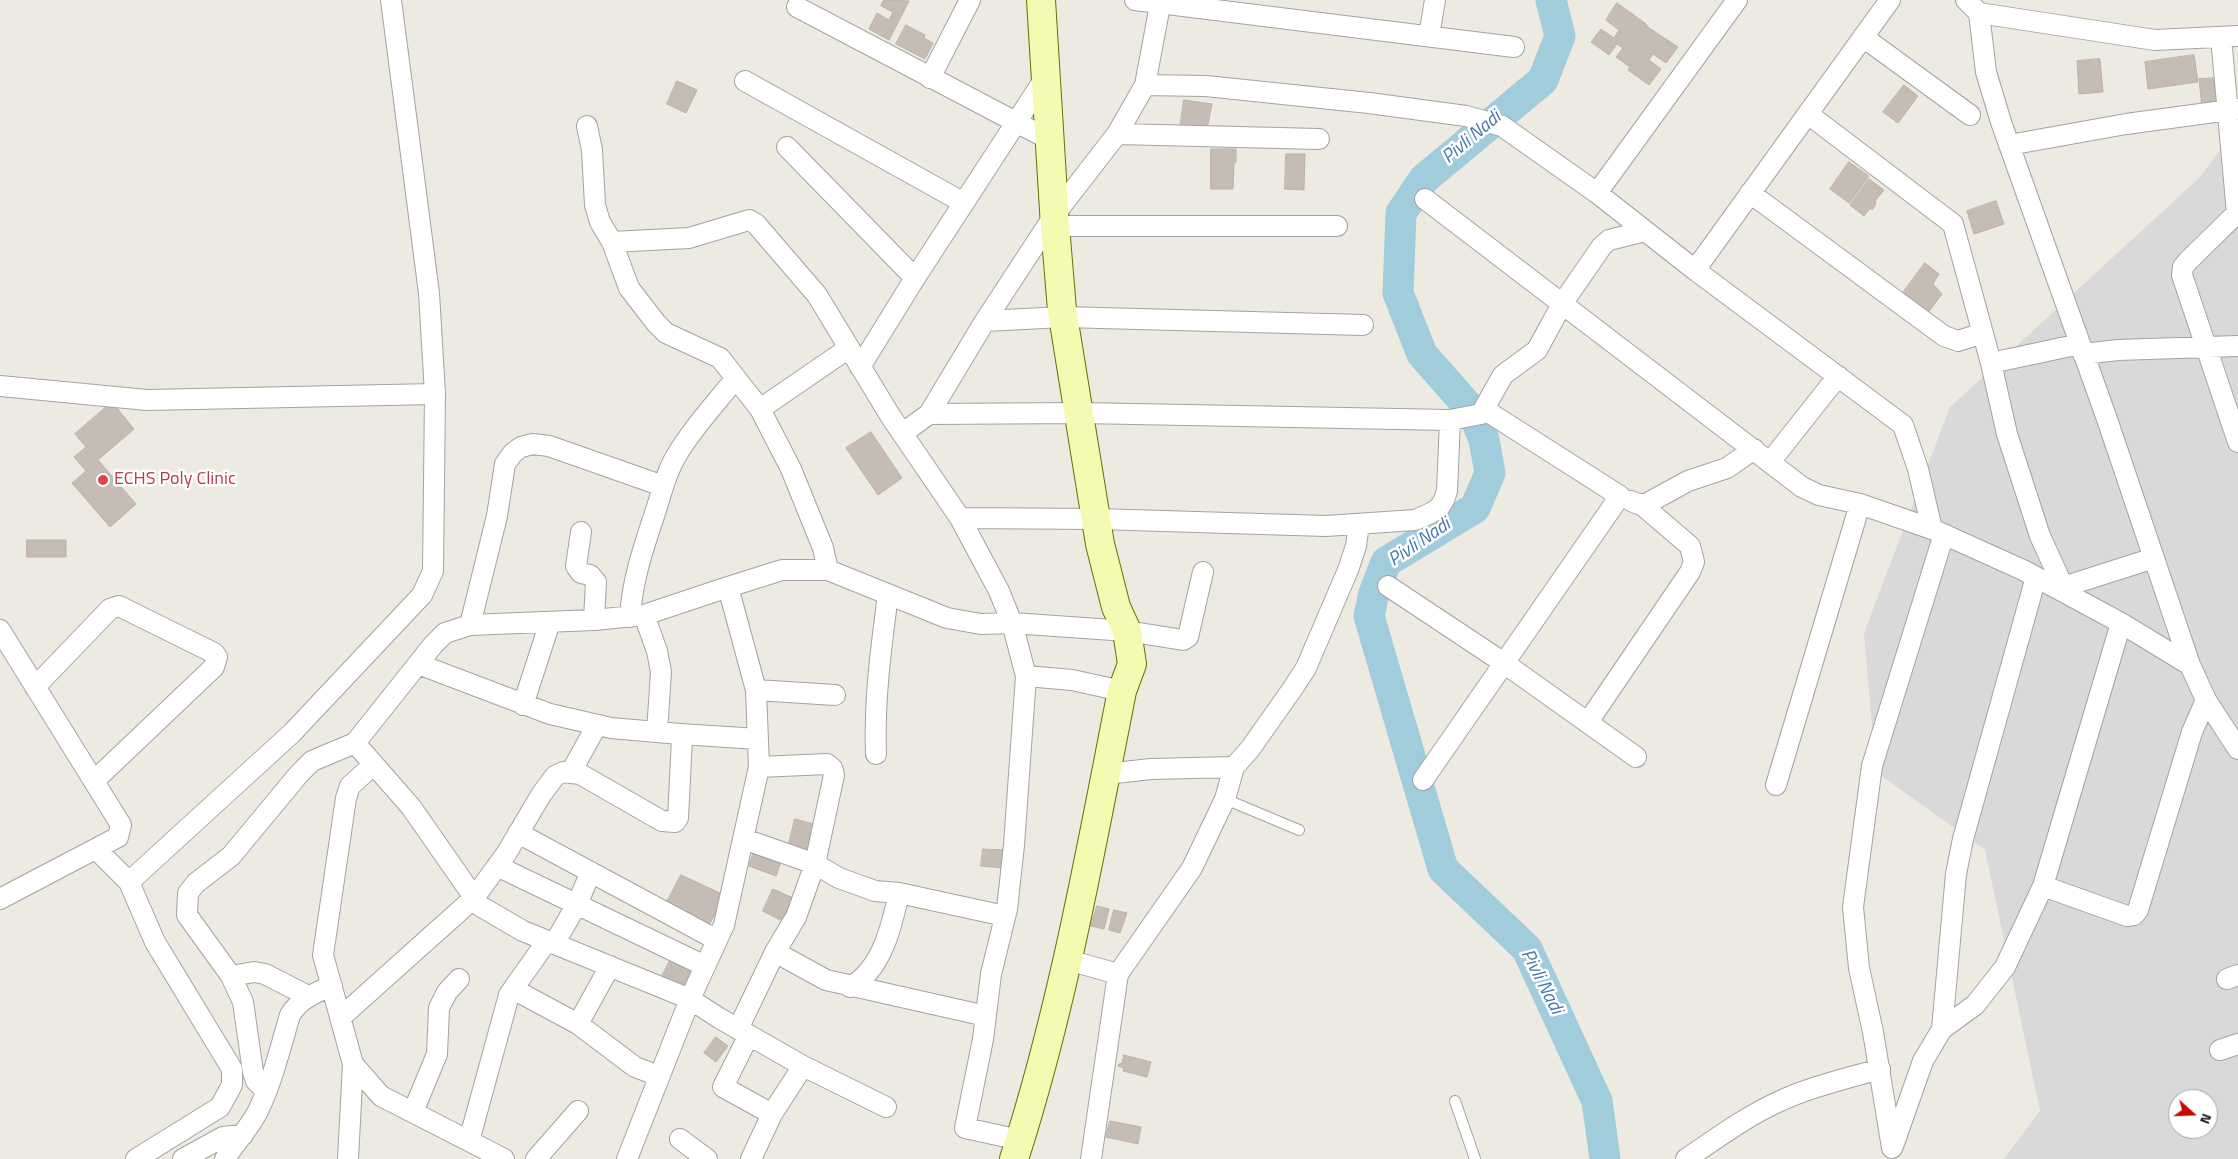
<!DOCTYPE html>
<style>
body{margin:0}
#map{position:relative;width:2238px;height:1159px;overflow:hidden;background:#edeae1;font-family:"Titillium Web",sans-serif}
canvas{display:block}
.north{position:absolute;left:2168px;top:1089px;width:50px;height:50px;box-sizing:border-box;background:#fff;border:1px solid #a4a4a4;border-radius:50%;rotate:110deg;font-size:14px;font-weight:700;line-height:20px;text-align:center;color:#1c1c1c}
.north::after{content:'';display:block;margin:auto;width:18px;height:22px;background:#c70800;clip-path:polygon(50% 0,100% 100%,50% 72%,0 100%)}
</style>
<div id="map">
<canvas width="2238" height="1159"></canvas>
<div class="north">N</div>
</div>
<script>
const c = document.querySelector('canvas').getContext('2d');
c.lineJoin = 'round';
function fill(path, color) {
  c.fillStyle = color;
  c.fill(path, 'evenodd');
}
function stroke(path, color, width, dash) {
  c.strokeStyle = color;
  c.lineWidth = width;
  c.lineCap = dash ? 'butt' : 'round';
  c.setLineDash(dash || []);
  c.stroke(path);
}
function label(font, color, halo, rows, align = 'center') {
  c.font = font + ' "Titillium Web",sans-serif';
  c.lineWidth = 5;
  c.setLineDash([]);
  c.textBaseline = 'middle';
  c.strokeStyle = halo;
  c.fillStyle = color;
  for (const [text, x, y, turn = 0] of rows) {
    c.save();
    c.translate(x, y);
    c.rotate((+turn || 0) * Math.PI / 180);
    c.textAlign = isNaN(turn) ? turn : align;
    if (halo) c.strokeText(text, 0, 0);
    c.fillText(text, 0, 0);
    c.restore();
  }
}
const residential = new Path2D(`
 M2238 126V1159H2004L2040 1111 1985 850 1876 772 1864 633 1950 407 2199 178ZM2178 1099H2208V1129H2178Z`);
const river = new Path2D(`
 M1551 0 1560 36 1543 80 1424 179 1401 213 1398 293 1422 354 1473 412 1484 440 1490 473 1475 508 1386 562 1374 593 1369 616 1443 869 1527 949 1597 1101 1605 1159`);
const building = new Path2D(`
 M884 0 909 1 889 40 869 29 877 13 889 20 893 12 881 6Z
 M1617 3 1645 23 1649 28 1678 47 1666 63 1653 54 1649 60 1661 69 1649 85 1628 70 1630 67 1616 57 1623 48 1617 44 1609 55 1591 42 1601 29 1614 38 1619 30 1606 20Z
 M906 25 925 35 924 38 933 43 925 59 896 44Z
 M2194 55 2198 82 2148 89 2145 62Z
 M2100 59 2103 92 2079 94 2077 61Z
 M2221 78 2223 106 2202 108 2199 79Z
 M677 81 697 90 686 113 667 104Z
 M1904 85 1918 96 1898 123 1883 112Z
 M1184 100 1212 104 1208 124 1195 130 1180 128Z
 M1211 149H1236V162L1234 164 1233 189H1211Z
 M1286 154H1305L1304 190 1285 189Z
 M1849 162 1869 176 1849 203 1830 189Z
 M1869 179 1884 190 1875 201 1876 204 1872 210 1870 208 1864 216 1850 205Z
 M1996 201 2004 224 1974 234 1967 211Z
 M1925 263 1939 274 1933 284 1942 294 1928 313 1902 294Z
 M112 402 134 429 98 460 136 504 110 527 72 483 86 471 74 457 86 447 75 434Z
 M871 432 902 478 878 495 846 448Z
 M27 540H66V557H27Z
 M795 819 817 825 809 852 788 847Z
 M755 849 782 859 776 876 749 866Z
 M983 849 1004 850 1003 868 981 866Z
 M681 875 722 894 724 898 709 925 667 902Z
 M773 889 793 898 783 918 780 920 763 911Z
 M1097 906 1109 909 1104 929 1091 926Z
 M1114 910 1127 913 1120 933 1109 930Z
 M673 955 695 966 683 989 661 978Z
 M716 1037 728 1046 716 1062 704 1053Z
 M1124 1055 1151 1062 1147 1077 1123 1071 1124 1068 1118 1066 1119 1064 1122 1063Z
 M1110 1121 1141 1127 1138 1144 1106 1137Z`);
const lane = new Path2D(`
 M1225 799 1299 830
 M1455 1101 1475 1159`);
const street = new Path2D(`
 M1135 0 1514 47
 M1966 0 1979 13 2155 40 2238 36
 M797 7 1050 140
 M1979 13 1986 72 2001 122 2108 422 2190 665
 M1429 36 1435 0
 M1863 37 1970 115
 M2221 37 2237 213 2188 261 2183 267 2182 275 2238 442
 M930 78 970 0
 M745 81 964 203
 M1145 85 1206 86 1369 103 1466 116 1502 126 1597 193 1695 270 1903 425 1918 469 1932 529 2023 570 2121 623 2190 665 2206 700 2238 749
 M1808 114 1953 224 1991 363
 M587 126 592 150 595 205 600 222 612 242
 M1117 134 1319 139
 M2009 145 2126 124 2238 109
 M787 147 915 278
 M1597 193 1737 0
 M1750 193 1944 336 1958 341 1983 333
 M1425 199 1802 487 1819 495 1860 504 1932 529
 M1055 226H1337
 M1695 270 1890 0
 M985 321 1063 317 1363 325
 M2083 354 2118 350 2238 346
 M860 367 915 278 1045 78
 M0 386 147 400 435 394
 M760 409 849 348
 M929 414 1081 413 1450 420 1481 414 1503 375 1537 350 1562 304 1602 246 1609 240 1645 231
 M903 433 929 414 985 321 1055 214 1117 134 1145 85 1161 0
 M1770 462 1838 376
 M1631 501 1638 504H1646L1688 481 1727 468 1754 449
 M960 518 1098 519 1326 526 1415 520 1431 513 1439 508 1444 500 1447 491 1450 420
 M581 532 576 566 581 573 590 575 596 582 594 620
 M828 570 823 548 791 469 760 409 720 358 666 333 656 323 629 288 612 242 689 238 749 220 756 224 817 295 891 417 960 518 999 591 1012 623 1026 676 1014 845 1007 909 991 974 983 1039 965 1128 1020 1140
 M1388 586 1504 663 1636 757
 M2063 587 2154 558
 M2066 593 2040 536 2007 434 1991 363 2080 344
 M644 615 657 651 661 672 657 732
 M630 617C632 580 644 546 656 510 662 491 667 470 678 453 694 426 716 403 736 378
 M470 625 497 516 505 464 513 453 521 447 533 444 549 446 663 486
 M0 630 121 825 118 837 0 899
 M1026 676 1072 680 1122 691
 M35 687 110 609 119 606 214 653 217 657 214 667 94 781
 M756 690 835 695
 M523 705 550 622
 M1588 722 1690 572 1694 562 1690 546 1642 505
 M680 734 758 739
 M355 743 411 807 480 906 523 931 690 999 724 925 759 767 756 690 728 587 782 570H828L947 618 981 624 1012 623 1127 631 1183 640 1188 637 1203 572
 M876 754C874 700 881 648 888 595
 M373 765 350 786 346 798 323 955 353 1064 381 1096 504 1159
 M571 772 597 725
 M1106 774 1151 769 1234 767
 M1423 780 1620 496 1485 410
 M1776 785 1860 504
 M518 833 717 940
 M744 839 815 864 834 775 832 768 827 764 759 767
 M96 849 129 882
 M497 866 705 966
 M2043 886 2127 916 2134 915 2138 910 2192 732 2206 700
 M547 941 513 989 578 1024 635 1067 659 1076
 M554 944 577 904 591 872
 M1068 960 1118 974 1091 1159
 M1118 974 1192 868 1225 799 1234 767 1250 749 1293 688 1306 668 1348 570 1356 546 1359 524
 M231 976 254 972 265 974 308 996
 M2227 979 2238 975
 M850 987C882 970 892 925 899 893
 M986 1016 826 980 775 952 796 917 815 864 839 878 875 891 899 893 1005 916
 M340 1018 474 898 506 854 541 795 555 776 563 772 580 774 662 821 675 822 678 818 682 739 680 734 611 728 550 714 418 664
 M578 1024 610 966
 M738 1029 775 952
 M1942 1029 1956 874 1963 839 2036 577
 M749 1035 723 1087 772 1114
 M2220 1050 2238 1044
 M803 1066 886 1107
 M266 1091 256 1081 253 1072 243 1002 231 976 187 915 188 893 196 883 231 856 299 774 312 761 355 743 433 645 445 633 470 625 594 620 644 615 728 587
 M413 1112 437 1054 439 1008 447 992 459 979
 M680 1139 707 1159
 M469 1141 509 995 513 989
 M1893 1146 1923 1061 1942 1029 1975 1005 2005 967 2043 886 2121 623
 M1892 1148 1873 1032 1859 968 1853 907 1872 766 1944 534
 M136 1159 220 1107 232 1085V1069L155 942 129 882 292 733 422 595 433 571 435 394 429 293 391 0
 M183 1159 223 1137 243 1135
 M225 1159C235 1142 249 1129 258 1111 272 1082 281 1046 290 1015 300 999 314 993 332 986
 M348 1159 353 1064
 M536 1159 578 1111
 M627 1159 690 999 719 1018 803 1066 772 1114 751 1159
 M1686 1159C1716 1139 1745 1117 1778 1102 1810 1087 1845 1079 1880 1069`);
const secondary = new Path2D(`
 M1014 1159C1063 1007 1091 848 1122 691L1132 664 1127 631 1116 607 1100 544 1062 310 1055 226 1041 0`);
const markers = [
 [103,480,6,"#e0444e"]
];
const healthNames = [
 ["ECHS Poly Clinic",114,480]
];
const waterNames = [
 ["Pivli Nadi",1472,138,-40],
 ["Pivli Nadi",1420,543,-34],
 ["Pivli Nadi",1541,982,63]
];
fill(residential, '#dad9d9');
stroke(river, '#a0ccdc', 31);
fill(building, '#c5bcb4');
stroke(building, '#bfb1a3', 1);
stroke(lane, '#a3a3a3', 12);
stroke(street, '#a3a3a3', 22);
stroke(secondary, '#627203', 30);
stroke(lane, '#fff', 10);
stroke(street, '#fff', 20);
stroke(secondary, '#f4fab2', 28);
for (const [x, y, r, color] of markers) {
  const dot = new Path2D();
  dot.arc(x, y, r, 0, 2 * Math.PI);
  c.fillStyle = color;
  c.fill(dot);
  stroke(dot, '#fff', 2);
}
label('18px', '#be3a42', '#fff', healthNames, 'left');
label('italic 19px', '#4876ac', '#fff', waterNames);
</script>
